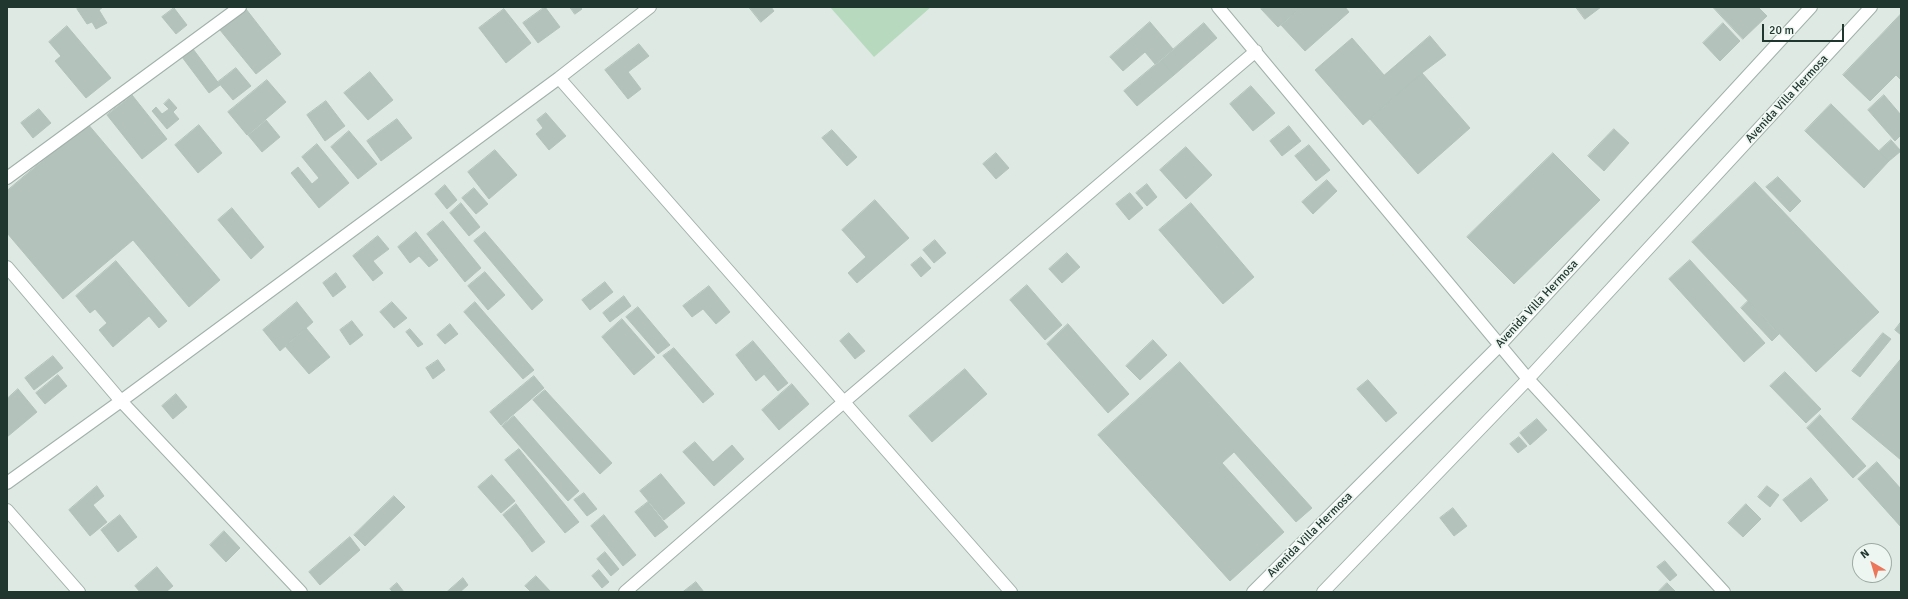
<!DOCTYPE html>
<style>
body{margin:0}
#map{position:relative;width:1908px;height:599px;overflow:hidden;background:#dee9e3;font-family:Signika,sans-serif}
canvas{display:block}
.frame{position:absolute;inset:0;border:8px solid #203730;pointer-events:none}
.north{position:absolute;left:1852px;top:543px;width:40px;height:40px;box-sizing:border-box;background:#eef6f1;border:1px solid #9caaa4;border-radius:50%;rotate:322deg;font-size:11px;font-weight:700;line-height:16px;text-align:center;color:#203730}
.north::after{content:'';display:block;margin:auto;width:14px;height:18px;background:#eb7659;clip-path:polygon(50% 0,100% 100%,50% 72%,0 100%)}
.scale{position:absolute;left:1762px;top:24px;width:82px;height:18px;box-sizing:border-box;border:2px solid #203730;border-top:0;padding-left:5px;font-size:12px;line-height:14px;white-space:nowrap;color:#203730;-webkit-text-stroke:3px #eef6f1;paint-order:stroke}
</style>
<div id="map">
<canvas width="1908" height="599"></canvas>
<div class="frame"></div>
<div class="north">N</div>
<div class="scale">20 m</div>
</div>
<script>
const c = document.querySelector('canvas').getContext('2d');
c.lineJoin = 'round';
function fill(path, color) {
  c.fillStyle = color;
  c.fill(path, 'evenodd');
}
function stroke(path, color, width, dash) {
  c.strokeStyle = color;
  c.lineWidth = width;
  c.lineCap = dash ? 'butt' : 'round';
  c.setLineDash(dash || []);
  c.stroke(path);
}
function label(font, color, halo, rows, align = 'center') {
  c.font = font + ' Signika,sans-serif';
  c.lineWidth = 3.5;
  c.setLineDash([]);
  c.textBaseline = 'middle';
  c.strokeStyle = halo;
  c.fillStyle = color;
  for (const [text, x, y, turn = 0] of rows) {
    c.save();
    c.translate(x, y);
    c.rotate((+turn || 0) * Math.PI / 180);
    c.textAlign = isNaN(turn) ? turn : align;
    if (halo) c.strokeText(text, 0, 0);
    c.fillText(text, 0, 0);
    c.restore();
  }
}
const green = new Path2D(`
 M830 7H931L874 57Z`);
const building = new Path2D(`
 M80 7H103L99 10 107 23 96 29 92 22 87 24 77 9Z
 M545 7 560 27 538 43 523 23Z
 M570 7H580L582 9 575 14Z
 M749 7H771L774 11 761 22Z
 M1264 7H1301L1278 27 1261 9Z
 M1301 7H1345L1349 12 1305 51 1281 25Z
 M1576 7H1601L1585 19Z
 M1713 7H1758L1767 16 1743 39Z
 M174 8 187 25 176 34 162 17Z
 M246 9 281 54 256 74 220 30Z
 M504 9 531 43 506 63 479 28Z
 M1901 14V80L1896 75 1870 101 1843 75Z
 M1150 22 1173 49 1155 64 1145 52 1123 71 1110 57Z
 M1204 23 1217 38 1174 75 1161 60Z
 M1723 23 1740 41 1720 61 1703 43Z
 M67 26 111 78 86 98 55 61 61 56 49 42Z
 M1430 36 1446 55 1422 73 1363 125 1315 70 1352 38 1384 75Z
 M639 44 649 56 628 72 641 89 628 99 605 70Z
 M193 49 220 85 209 93 182 57Z
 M1161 60 1174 75 1137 106 1124 91Z
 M236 68 251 86 233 100 218 82Z
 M370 72 393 100 368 120 344 93Z
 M1422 73 1470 128 1418 174 1370 119Z
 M267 80 286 102 247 135 228 112Z
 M1251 86 1275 113 1253 131 1230 104Z
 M132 95 167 139 142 159 107 115Z
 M1884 95 1901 115V135L1895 141 1868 110Z
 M169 99 177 108 173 112 179 119 167 129 152 111 156 107 162 114 169 109 164 104Z
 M326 101 345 126 325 141 307 115Z
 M1831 104 1889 161 1864 188 1805 131Z
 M39 109 51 123 33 138 21 123Z
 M546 113 566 136 549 150 536 134 543 128 537 120Z
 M397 119 412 138 381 161 367 141Z
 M266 120 280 137 262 152 248 135Z
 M87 123 220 280 189 307 133 240 63 299 7 233V191Z
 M199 125 222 153 198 173 175 145Z
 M1289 126 1301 141 1282 156 1270 141Z
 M1614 129 1629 143 1604 171 1588 156Z
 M832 130 857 157 847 166 822 138Z
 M349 131 377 164 358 179 331 147Z
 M1891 140 1901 151 1889 161 1879 151Z
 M317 144 349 183 319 208 291 173 298 167 312 184 319 178 302 157Z
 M1309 145 1330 170 1316 181 1295 156Z
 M1186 147 1212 175 1186 199 1160 170Z
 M495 150 517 175 489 199 468 172Z
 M996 153 1009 168 996 179 983 164Z
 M1553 153 1600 200 1514 284 1467 237Z
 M1778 177 1801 201 1790 212 1766 187Z
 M1327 180 1337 191 1313 214 1302 202Z
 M1755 182 1879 312 1816 372 1692 242Z
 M1147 184 1157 197 1147 206 1136 193Z
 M445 185 457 200 447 209 435 194Z
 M474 188 488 204 476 214 462 198Z
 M1130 193 1143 208 1129 220 1116 204Z
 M875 200 909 238 857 283 848 273 866 257 842 230Z
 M461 203 480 227 469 236 450 213Z
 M1191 203 1254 277 1223 304 1159 230Z
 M232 208 264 247 251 259 218 220Z
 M443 221 481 268 465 282 427 234Z
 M416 232 438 260 429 267 419 256 410 263 398 247Z
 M485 232 543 300 532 310 474 241Z
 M378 236 389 249 373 261 383 273 373 281 353 256Z
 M935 240 946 253 934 263 923 250Z
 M1067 253 1080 267 1062 283 1049 269Z
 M921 257 931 268 921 277 911 265Z
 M1690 260 1765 343 1744 362 1669 279Z
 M116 261 167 321 159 328 149 316 113 347 99 330 107 323 95 309 90 313 76 296Z
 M485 272 505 295 488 310 468 286Z
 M336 273 346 287 333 297 323 283Z
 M605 282 613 292 590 310 582 300Z
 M1027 285 1062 325 1045 340 1010 300Z
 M709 286 730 312 716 324 703 309 692 317 683 306Z
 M624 296 631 306 610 322 603 313Z
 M1748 301 1779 334 1772 341 1741 308Z
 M297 302 313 322 280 351 263 330Z
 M392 302 407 318 394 328 380 312Z
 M475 302 534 370 523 379 464 312Z
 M638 307 670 345 658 354 626 317Z
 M622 319 655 357 634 375 602 337Z
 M352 321 363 335 350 345 340 330Z
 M1901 322V335L1895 330Z
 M450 324 458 334 445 344 437 335Z
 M1068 324 1129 394 1108 413 1047 344Z
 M306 328 330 357 309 374 285 346Z
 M410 329 423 344 418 347 406 332Z
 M849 333 865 351 855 359 840 341Z
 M1883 333 1891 339 1860 377 1852 371Z
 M1153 340 1167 355 1140 380 1126 366Z
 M753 341 774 366 756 381 736 355Z
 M674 348 714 394 703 403 663 356Z
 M53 356 63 368 34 390 25 378Z
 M1901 359V460L1852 419Z
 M438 360 445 370 433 379 426 368Z
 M1180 362 1312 508 1296 522 1234 452 1222 463 1284 532 1230 581 1098 435Z
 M774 366 788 383 778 391 764 374Z
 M965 369 987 394 932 442 909 416Z
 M1785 372 1821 409 1806 423 1770 386Z
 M58 375 67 386 45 404 36 393Z
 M534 376 544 388 501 425 490 412Z
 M1368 380 1397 413 1386 422 1357 389Z
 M792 384 809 404 779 430 762 410Z
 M18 389 37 412 7 437V399Z
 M545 390 612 463 600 474 533 400Z
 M176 394 187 407 173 419 162 406Z
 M1820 415 1866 466 1853 478 1807 428Z
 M514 416 579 491 568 501 502 426Z
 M1537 419 1547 430 1530 445 1520 433Z
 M1519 437 1527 446 1518 453 1510 444Z
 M695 442 713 462 732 445 744 459 714 486 683 452Z
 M519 449 579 522 565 533 505 460Z
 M1877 462 1901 489V527L1858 479Z
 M661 474 685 503 664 520 640 491Z
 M492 475 515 501 501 513 478 487Z
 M1811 478 1828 500 1801 522 1783 500Z
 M97 486 104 496 93 505 107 522 90 536 69 510Z
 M1767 486 1779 495 1770 507 1758 497Z
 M584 493 597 509 587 516 574 500Z
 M394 496 405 507 365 546 354 535Z
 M648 502 668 527 655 537 635 512Z
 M516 504 534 528 522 538 503 515Z
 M1746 504 1761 519 1743 537 1728 523Z
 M1453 508 1467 526 1454 536 1440 518Z
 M120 515 137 537 118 552 101 530Z
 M604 515 636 555 623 566 591 526Z
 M534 528 545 542 532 552 522 538Z
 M224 531 240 548 226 562 210 545Z
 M350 537 360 550 320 585 309 572Z
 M605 552 619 569 611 576 597 559Z
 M1665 561 1677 575 1670 581 1657 567Z
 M157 567 173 586 166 592H140L135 586Z
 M599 570 609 582 602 588 592 576Z
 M536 576 551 592H531L525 586Z
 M463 578 468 585 460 592H447Z
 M696 582 704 592H683Z
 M397 583 404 592H393L390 589Z
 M1667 583 1676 592H1658Z`);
const minor = new Path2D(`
 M1218 7 1528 379 1724 592
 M559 78 1011 592
 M7 178 240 7
 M7 267 121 401 301 592
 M7 483 121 401 559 78 650 7
 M7 510 79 592
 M625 592 845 401 1256 51
 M1253 592 1499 346 1811 7
 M1323 592 1528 379 1871 7`);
const streetNames = [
 ["Avenida Villa Hermosa",1787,99,-47],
 ["Avenida Villa Hermosa",1537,304,-47],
 ["Avenida Villa Hermosa",1310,535,-45]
];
fill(green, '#b7dabf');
fill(building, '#b3c3bc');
stroke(building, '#b1c2ba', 1);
stroke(minor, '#a1b0aa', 14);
stroke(minor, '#fff', 12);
label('12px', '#203730', '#eef6f1', streetNames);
</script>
